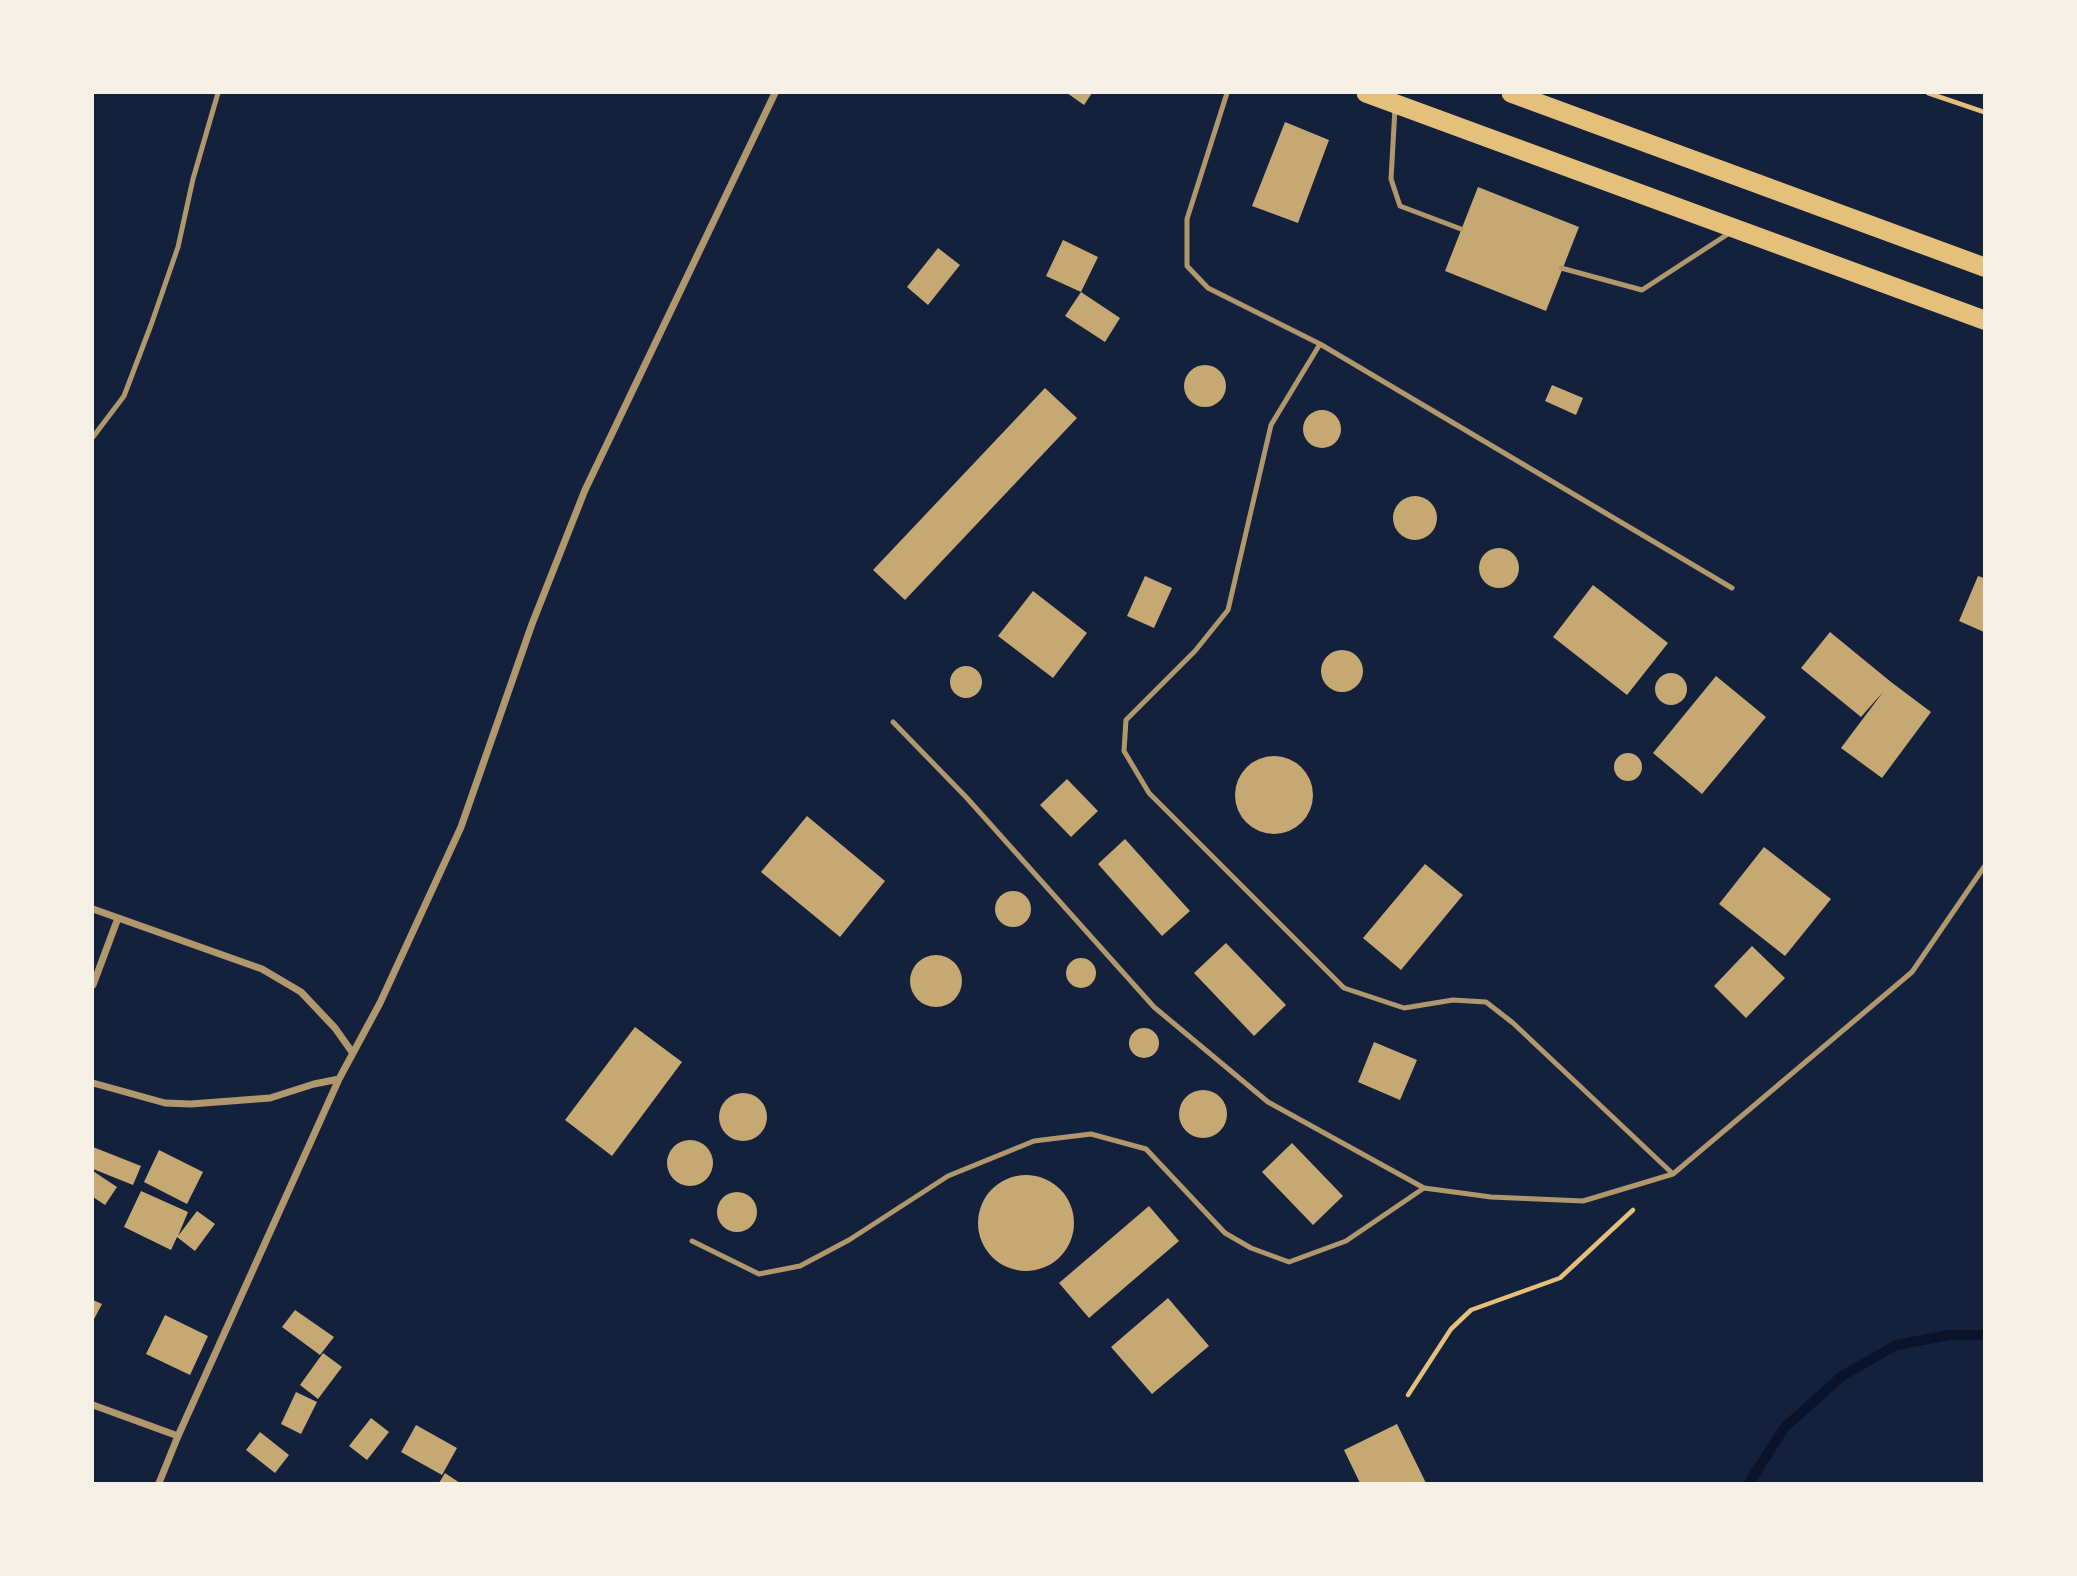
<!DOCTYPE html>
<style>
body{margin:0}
#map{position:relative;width:2077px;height:1576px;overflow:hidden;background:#14213d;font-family:Commissioner,sans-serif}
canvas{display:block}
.frame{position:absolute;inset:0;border:94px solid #f6f1e7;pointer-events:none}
</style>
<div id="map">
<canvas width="2077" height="1576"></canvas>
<div class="frame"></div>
</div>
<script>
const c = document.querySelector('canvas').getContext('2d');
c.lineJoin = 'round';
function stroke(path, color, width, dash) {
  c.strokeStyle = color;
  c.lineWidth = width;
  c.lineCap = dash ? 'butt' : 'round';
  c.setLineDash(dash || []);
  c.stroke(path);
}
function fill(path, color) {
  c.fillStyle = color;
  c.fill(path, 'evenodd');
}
const stream = new Path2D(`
 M1749 1483 1784 1428 1842 1376 1896 1345 1950 1335H1984`);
const building = new Path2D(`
 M1067 93H1092L1084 105Z
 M1285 122 1329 140 1298 223 1252 206Z
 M1478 187 1579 227 1546 311 1445 271Z
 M1063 240 1098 257 1081 292 1046 276Z
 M938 248 960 265 928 305 907 287Z
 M1081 292 1120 318 1105 342 1065 316Z
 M1184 386a21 21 0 1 1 42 0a21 21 0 1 1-42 0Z
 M1552 385 1583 398 1576 415 1545 401Z
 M1045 388 1077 418 905 600 873 570Z
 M1303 429a19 19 0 1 1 38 0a19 19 0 1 1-38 0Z
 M1393 518a22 22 0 1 1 44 0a22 22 0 1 1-44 0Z
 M1479 568a20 20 0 1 1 40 0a20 20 0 1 1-40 0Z
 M1145 576 1172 588 1154 628 1127 616Z
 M1978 576 1984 578V632L1959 621Z
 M1593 585 1668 643 1627 695 1553 637Z
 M1033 591 1087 633 1053 678 998 636Z
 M1830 632 1891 682 1931 712 1882 778 1841 748 1883 692 1861 717 1801 668Z
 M1321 671a21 21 0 1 1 42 0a21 21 0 1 1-42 0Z
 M950 682a16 16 0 1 1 32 0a16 16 0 1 1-32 0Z
 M1655 689a16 16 0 1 1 32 0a16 16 0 1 1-32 0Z
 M1716 676 1766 717 1702 794 1653 753Z
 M1614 767a14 14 0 1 1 28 0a14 14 0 1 1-28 0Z
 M1235 795a39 39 0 1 1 78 0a39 39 0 1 1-78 0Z
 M1067 779 1098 811 1071 837 1040 805Z
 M807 816 885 881 840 937 761 872Z
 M1125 839 1190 911 1162 936 1098 864Z
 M1764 847 1831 899 1785 956 1719 904Z
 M1425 864 1463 895 1401 970 1363 938Z
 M995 909a18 18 0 1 1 36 0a18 18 0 1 1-36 0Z
 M1226 943 1286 1005 1254 1036 1194 973Z
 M1752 946 1785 978 1746 1018 1714 986Z
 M910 981a26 26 0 1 1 52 0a26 26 0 1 1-52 0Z
 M1066 973a15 15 0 1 1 30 0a15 15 0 1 1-30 0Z
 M635 1027 682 1062 612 1156 565 1120Z
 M1129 1043a15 15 0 1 1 30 0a15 15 0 1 1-30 0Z
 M1374 1042 1417 1060 1400 1100 1358 1082Z
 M1179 1114a24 24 0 1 1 48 0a24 24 0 1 1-48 0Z
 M719 1117a24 24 0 1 1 48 0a24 24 0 1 1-48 0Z
 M667 1163a23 23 0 1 1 46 0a23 23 0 1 1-46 0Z
 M1292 1143 1343 1196 1313 1225 1262 1172Z
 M93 1147 141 1166 133 1185 93 1169Z
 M159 1150 203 1172 187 1204 144 1182Z
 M93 1171 117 1187 105 1205 93 1197Z
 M978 1223a48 48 0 1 1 96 0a48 48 0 1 1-96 0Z
 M141 1191 188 1212 178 1236 197 1211 215 1224 195 1251 177 1237 171 1250 124 1227Z
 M717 1212a20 20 0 1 1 40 0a20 20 0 1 1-40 0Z
 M1149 1206 1179 1241 1089 1318 1059 1283Z
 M1168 1298 1209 1346 1152 1394 1111 1347Z
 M93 1300 102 1304 93 1321Z
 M295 1310 334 1337 320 1355 282 1327Z
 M165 1315 208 1336 190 1375 146 1354Z
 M323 1353 342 1367 318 1399 300 1385Z
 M296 1392 317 1402 301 1434 281 1424Z
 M371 1418 389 1432 367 1460 349 1446Z
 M1397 1424 1426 1483H1360L1344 1450Z
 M416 1425 457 1448 442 1475 401 1452Z
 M260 1432 289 1455 275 1473 246 1450Z
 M445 1473 460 1483H439Z`);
const path = new Path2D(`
 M1928 93 1984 112
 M1408 1395 1451 1329 1471 1310 1560 1278 1633 1210`);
const service = new Path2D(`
 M1227 93 1187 219V266L1208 288 1320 344 1732 588
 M1395 108 1391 179 1400 206 1461 229
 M1561 268 1642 290 1731 232
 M1320 344 1271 425 1228 610 1195 651 1126 720 1124 751 1149 793 1344 988 1404 1008 1453 1000 1486 1002 1513 1023 1673 1174
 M93 437 124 396 151 325 178 247 193 179 218 93
 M893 722 966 797 1154 1007 1268 1102 1424 1188 1491 1197 1583 1201 1673 1174 1912 972 1984 867
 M692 1241 759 1274 800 1266 849 1240 948 1176 1034 1141 1091 1134 1146 1149 1225 1233 1251 1248 1289 1262 1346 1241 1424 1188`);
const minor = new Path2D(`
 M93 909 262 969 301 992 335 1028 352 1052
 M93 985 118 918
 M93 1083 165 1103 191 1104 270 1098 314 1084 339 1079 380 1003 461 827 532 624 585 490 775 93
 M93 1405 178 1436
 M159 1483 178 1436 339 1079`);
const trunk = new Path2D(`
 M1366 93 1984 320
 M1511 93 1984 267`);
stroke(stream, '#0b132b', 10);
fill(building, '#c6a872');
stroke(path, '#e5c07b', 4.5);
stroke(service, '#b1986c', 5);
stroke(minor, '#b1986c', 7);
stroke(trunk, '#e5c07b', 19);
</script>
